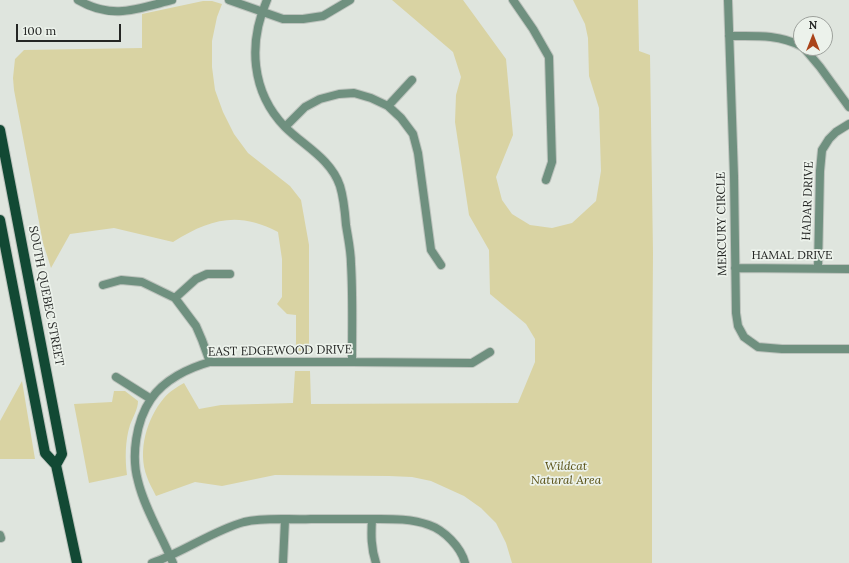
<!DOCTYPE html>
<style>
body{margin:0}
#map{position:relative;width:849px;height:563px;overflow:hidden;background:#dfe5de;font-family:Lora,serif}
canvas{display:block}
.north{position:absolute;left:793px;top:16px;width:40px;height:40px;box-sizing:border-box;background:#ecf2eb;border:1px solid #9ca09b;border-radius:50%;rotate:0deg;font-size:11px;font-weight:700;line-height:16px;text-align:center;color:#242624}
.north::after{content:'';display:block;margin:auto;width:14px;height:18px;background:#aa441a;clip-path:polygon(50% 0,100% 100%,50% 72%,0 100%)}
.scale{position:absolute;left:16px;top:24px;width:105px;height:18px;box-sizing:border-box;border:2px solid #242624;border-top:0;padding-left:5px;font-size:12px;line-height:14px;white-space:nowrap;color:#242624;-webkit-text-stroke:3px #ecf2eb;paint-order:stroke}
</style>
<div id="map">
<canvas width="849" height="563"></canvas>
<div class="north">N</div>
<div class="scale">100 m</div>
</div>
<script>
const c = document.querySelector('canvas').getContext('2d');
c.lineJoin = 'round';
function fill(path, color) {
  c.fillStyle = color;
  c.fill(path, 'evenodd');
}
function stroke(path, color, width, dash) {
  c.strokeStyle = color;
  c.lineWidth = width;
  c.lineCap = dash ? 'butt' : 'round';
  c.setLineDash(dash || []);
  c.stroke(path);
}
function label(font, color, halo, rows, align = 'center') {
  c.font = font + ' Lora,serif';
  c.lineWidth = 3.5;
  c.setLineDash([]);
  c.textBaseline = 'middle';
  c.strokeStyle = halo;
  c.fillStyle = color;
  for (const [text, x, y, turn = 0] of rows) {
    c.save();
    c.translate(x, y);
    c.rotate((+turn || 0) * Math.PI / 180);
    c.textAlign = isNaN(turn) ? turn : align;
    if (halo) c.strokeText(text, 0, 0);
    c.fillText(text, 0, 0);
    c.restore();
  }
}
const green = new Path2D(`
 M392 0H463L506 59 513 135 496 177 502 200 512 214 530 225 552 228 572 223 596 201 601 171 599 108 589 76 588 38 585 24 573 0H638L639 51 650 55 653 253 652 388V563H512L506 543 496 523 481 508 464 496 431 481 412 477 389 476 275 475 222 486 195 482 156 496C153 490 149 483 147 477 137 451 147 418 164 398 170 391 177 387 184 383L199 409 221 405 293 403 295 371H310L311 404 518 403 535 362V339L526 324 490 294 489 250 469 215 455 122 456 95 461 77 453 52Z
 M203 1H212L222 4 217 17 212 41V67L215 90 223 112 234 134 248 153 290 186 301 200 309 245V351H296V315L287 314 277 304 282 297V259L278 232C238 211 210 219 173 242L114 228 70 234 51 268 43 243 14 90 13 78 15 59 24 50 142 48V14Z
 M22 381 35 459H0V421Z
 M114 391H125L138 401C138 409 133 417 130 425 125 441 125 459 127 475L89 483 74 404 112 402Z`);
const street = new Path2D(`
 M78 0C112 20 137 9 172 0
 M229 0 283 19H303L323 16 350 0
 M267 0C248 43 251 92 285 127 304 146 331 159 340 186 344 199 345 212 346 225 348 238 351 251 351 264 353 297 352 329 352 362
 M513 0 533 29 549 57 552 162 546 180
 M728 0 734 176 736 313 738 326 744 337 758 347 782 349H849
 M729 36C754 36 779 34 801 46
 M804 48 820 67 849 107
 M388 106 412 80
 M285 127 305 107 320 99 339 94 354 93 371 98 388 106 401 118 413 134 418 153 431 250 441 265
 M735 268 849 269
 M818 268 820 171 822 150 829 139 836 132 849 124
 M103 285 121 280 142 282 175 298 196 326 202 340 210 362
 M175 298 196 279 207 274H230
 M116 377 151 399
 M372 519C371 535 371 548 376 563
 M0 535 1 538
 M152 563C184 552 212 531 244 522 265 517 289 520 311 519 330 519 349 519 369 519 389 519 410 518 429 525 444 530 461 547 465 563
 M173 563C162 536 145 510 138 481 131 456 136 421 151 399 164 380 188 368 210 362H352L472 363 490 352
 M283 563 285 520`);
const primary = new Path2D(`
 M0 130 62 454 56 465
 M0 220 45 453 56 465 77 563`);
const streetNames = [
 ["HADAR DRIVE",808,201,-88],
 ["MERCURY CIRCLE",722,224,-91],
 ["HAMAL DRIVE",792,256],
 ["SOUTH QUEBEC STREET",46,296,79],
 ["EAST EDGEWOOD DRIVE",280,351,-1]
];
const parkNames = [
 ["Wildcat",566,467],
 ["Natural Area",566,481]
];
fill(green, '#d9d3a3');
stroke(street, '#bdc3bd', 10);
stroke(primary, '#bdc3bd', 12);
stroke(street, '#6f907f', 8);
stroke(primary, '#124934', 10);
label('12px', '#242624', '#ecf2eb', streetNames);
label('italic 12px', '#574f13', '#ecf2eb', parkNames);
</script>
